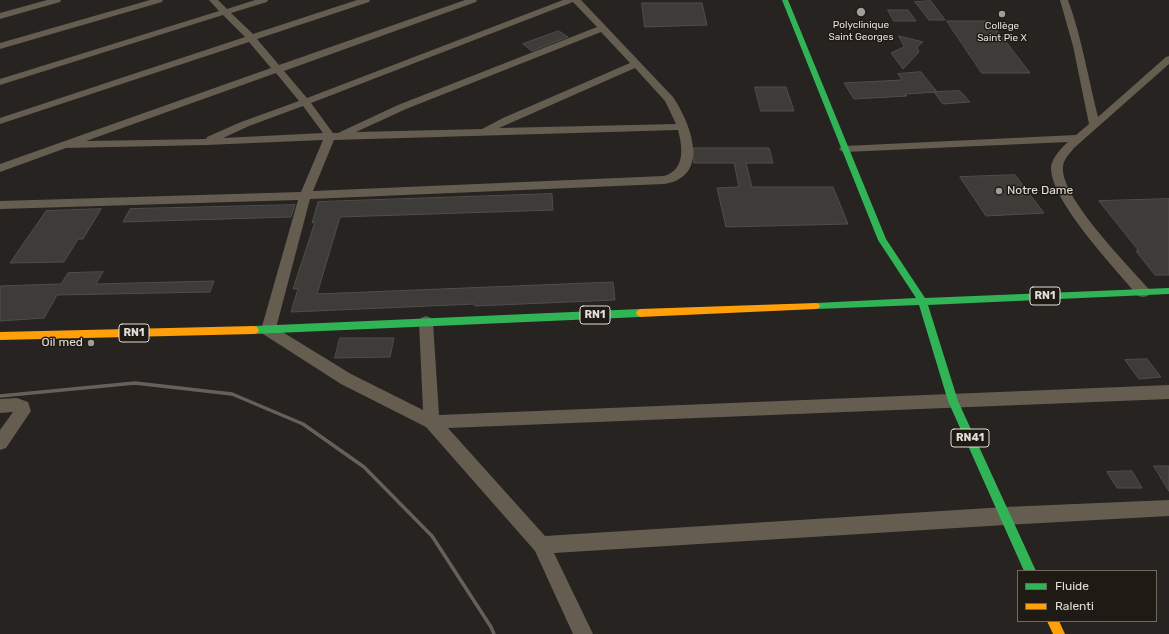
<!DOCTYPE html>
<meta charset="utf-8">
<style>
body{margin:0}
#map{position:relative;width:1169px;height:634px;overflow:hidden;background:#262320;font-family:Rubik,sans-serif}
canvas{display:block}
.legend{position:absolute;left:1017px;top:570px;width:140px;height:52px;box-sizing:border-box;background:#1f1b14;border:1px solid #6d6963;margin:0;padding:5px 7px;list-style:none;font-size:12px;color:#e1ded9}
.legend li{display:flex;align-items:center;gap:8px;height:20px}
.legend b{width:20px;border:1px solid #6d6963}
</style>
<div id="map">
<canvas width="1169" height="634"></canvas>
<ul class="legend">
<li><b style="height:5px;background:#30b455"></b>Fluide</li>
<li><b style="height:5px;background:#ff9f0a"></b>Ralenti</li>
</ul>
</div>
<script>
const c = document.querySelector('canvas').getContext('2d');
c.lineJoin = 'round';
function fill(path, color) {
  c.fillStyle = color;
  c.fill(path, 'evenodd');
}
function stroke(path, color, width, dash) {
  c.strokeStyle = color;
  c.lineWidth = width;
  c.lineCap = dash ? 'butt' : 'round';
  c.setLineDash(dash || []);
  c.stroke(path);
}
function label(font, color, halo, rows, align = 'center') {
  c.font = font + ' Rubik,sans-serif';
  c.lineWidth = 3;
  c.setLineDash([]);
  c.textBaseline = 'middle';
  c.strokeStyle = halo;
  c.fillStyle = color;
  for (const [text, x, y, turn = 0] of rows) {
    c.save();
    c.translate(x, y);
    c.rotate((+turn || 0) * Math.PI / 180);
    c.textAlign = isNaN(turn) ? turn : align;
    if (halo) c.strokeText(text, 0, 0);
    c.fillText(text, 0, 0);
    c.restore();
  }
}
const building = new Path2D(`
 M931 1 945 20H929L915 2Z
 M642 3H702L707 25 645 27Z
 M888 10H908L916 21H894Z
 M947 21H990L1030 73H982Z
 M559 31 568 37 532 51 523 44Z
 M899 36 923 42 917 47 919 52 903 69 891 53 904 47Z
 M921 72 937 92 905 94 907 96 854 99 844 83 902 80 898 74Z
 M755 87H786L794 111H761Z
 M960 91 970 102 943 104 934 92Z
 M694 148H769L773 163H746L752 187H833L848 224 726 227 717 188 739 187 734 163H694Z
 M1015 175 1044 213 986 216 960 177Z
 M552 194 553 210 340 217 317 294 613 282 615 300 475 306V304L291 312 298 289H293L315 222 312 223 318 202Z
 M1169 199V275H1155L1136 251H1139L1099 201Z
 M295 205 291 217 123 222 130 209Z
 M101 209 83 239H78L64 262 10 263 46 211Z
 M103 272 96 284 214 281 210 292 57 295 44 318 0 321V286L61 284 68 273Z
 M340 338H394L390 357 335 358Z
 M1147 359 1161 377 1139 379 1125 360Z
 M1154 466H1169V491Z
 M1132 471 1142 488H1117L1107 472Z`);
const street = new Path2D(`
 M47 0H61L60 2 0 19V13Z
 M150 0H163L162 2 0 49V43Z
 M209 0H218L227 9 255 0H268L267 2 231 13 253 34 357 0H370L369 2 257 39 279 65 465 0H477L476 2 284 71 307 98 563 0H581L673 97C686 116 708 163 679 179 675 182 669 183 664 184L310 199 276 328 351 374 423 410 419 322 421 318 426 316 431 318 433 322 439 415 1169 385V399L448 428 545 536 1005 507 1169 500V516L1005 525 554 553 593 634H573L535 551 426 427 341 384 263 334 261 330 298 200 0 209V201L301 192 323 140 206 145 66 148 0 172V164L271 68 249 42 0 124V118L245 37 223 15 0 85V79L219 11ZM573 2 597 27 398 105 338 133H333L311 103ZM601 32 630 63 503 118 482 129 356 132 406 109ZM635 68 665 101 676 124 499 128ZM276 73 299 101 241 122 207 137 206 139 86 141ZM303 106 323 133 223 138 249 126ZM678 130C683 148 685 170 664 176L313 191 334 140Z
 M1060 0H1068C1082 38 1088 78 1098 117L1166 57 1169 56V64L1074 148C1070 153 1064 159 1063 166 1059 196 1128 265 1148 288L1150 292 1148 296 1143 297 1138 296C1116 269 1050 201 1051 167 1052 158 1061 148 1068 142L845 152 841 151 839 149 841 147 845 146 1076 135 1089 124 1073 46Z
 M17 398 28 402 31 411 6 448 0 450V430L13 412 0 413V399Z`);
const fast = new Path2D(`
 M782 0H788L886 239 925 298 1169 288V294L928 305 958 401 1036 571H1024L948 401 919 305 816 309 813 308 812 306 813 304 816 303 916 298 878 240Z
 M640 309 643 311 644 313 643 315 640 317 254 334 251 333 249 330 251 327 254 326Z`);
const slow = new Path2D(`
 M816 303 819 304 820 306 819 308 816 309 640 317 637 315 636 313 637 311 640 309Z
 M254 326 257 327 259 330 257 333 254 334 0 340V332Z
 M1047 621H1059L1065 634H1053Z`);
const rail = new Path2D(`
 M0 396 135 383 232 394 303 424 364 467 432 536 491 627 494 634`);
const markers = [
 [861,12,5,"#a09d98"],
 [1002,14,4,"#a09d98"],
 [999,191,4,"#a09d98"],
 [91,343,4,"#a09d98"]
];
const farPoinames = [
 ["Polyclinique",861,25],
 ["Saint Georges",861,37],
 ["Collège",1002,26],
 ["Saint Pie X",1002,38]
];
const shields = [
 [1045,296,30],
 [595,315,30],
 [134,333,30],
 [970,438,38]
];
const shieldNames = [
 ["RN1",1045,296],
 ["RN1",595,315],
 ["RN1",134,333],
 ["RN41",970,438]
];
const poiNames = [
 ["Notre Dame",1007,191],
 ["Oil med",83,343,"right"]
];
fill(building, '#3e3c38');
stroke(building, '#504e4b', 1);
fill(street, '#655d50');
fill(fast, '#30b455');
fill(slow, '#ff9f0a');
stroke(rail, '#666059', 3.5);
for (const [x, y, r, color] of markers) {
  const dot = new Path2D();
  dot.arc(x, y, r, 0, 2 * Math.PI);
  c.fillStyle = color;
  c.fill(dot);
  stroke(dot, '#1f1b14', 1.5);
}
label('10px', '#e1ded9', '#1f1b14', farPoinames);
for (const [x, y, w] of shields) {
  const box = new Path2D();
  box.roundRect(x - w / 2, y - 9, w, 18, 3);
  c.fillStyle = '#1f1b14';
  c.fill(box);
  stroke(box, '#e1ded9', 1);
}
label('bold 11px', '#e1ded9', null, shieldNames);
label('12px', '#e1ded9', '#1f1b14', poiNames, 'left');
</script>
